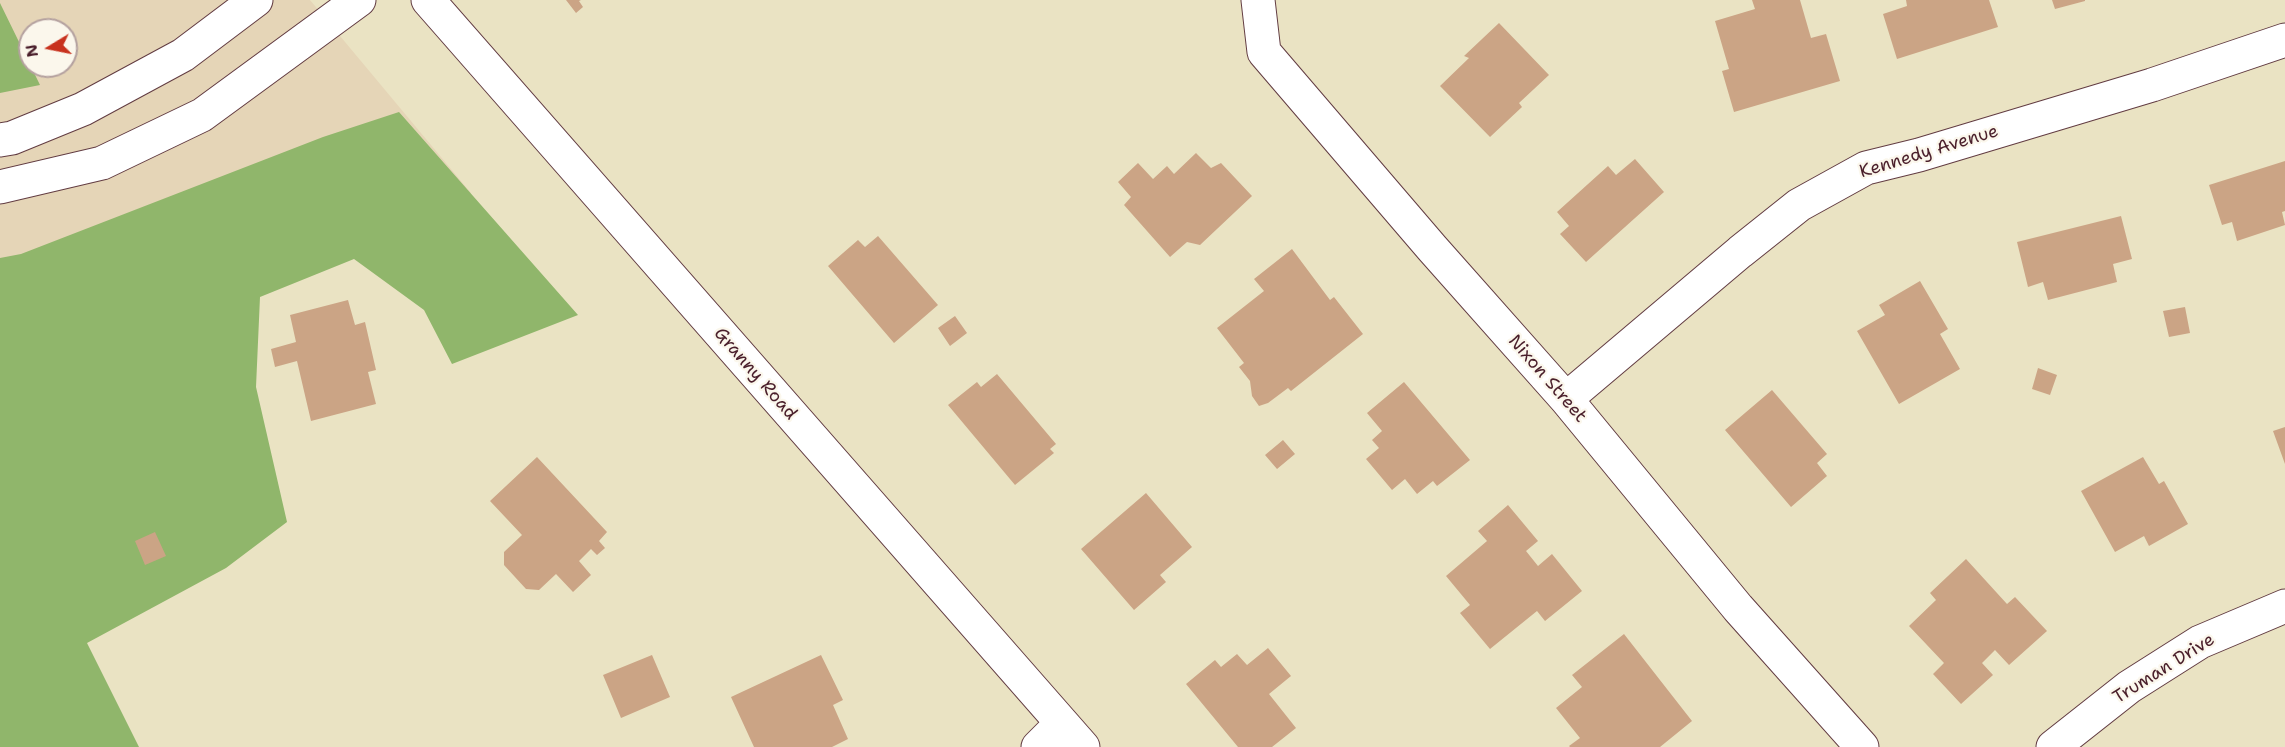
<!DOCTYPE html>
<style>
body{margin:0}
#map{position:relative;width:2285px;height:747px;overflow:hidden;background:#eae3c3;font-family:"Shantell Sans",sans-serif}
canvas{display:block}
.north{position:absolute;left:18px;top:18px;width:60px;height:60px;box-sizing:border-box;background:#fbf7ec;border:2px solid #b4a19f;border-radius:50%;rotate:260deg;font-size:16px;font-weight:700;line-height:24px;text-align:center;color:#4a1f2b}
.north::after{content:'';display:block;margin:auto;width:21px;height:27px;background:#c8321e;clip-path:polygon(50% 0,100% 100%,50% 72%,0 100%)}
</style>
<div id="map">
<canvas width="2285" height="747"></canvas>
<div class="north">N</div>
</div>
<script>
const c = document.querySelector('canvas').getContext('2d');
c.lineJoin = 'round';
function fill(path, color) {
  c.fillStyle = color;
  c.fill(path, 'evenodd');
}
function stroke(path, color, width, dash) {
  c.strokeStyle = color;
  c.lineWidth = width;
  c.lineCap = dash ? 'butt' : 'round';
  c.setLineDash(dash || []);
  c.stroke(path);
}
function label(font, color, halo, rows, align = 'center') {
  c.font = font + ' "Shantell Sans",sans-serif';
  c.lineWidth = 4.5;
  c.setLineDash([]);
  c.textBaseline = 'middle';
  c.strokeStyle = halo;
  c.fillStyle = color;
  for (const [text, x, y, turn = 0] of rows) {
    c.save();
    c.translate(x, y);
    c.rotate((+turn || 0) * Math.PI / 180);
    c.textAlign = isNaN(turn) ? turn : align;
    if (halo) c.strokeText(text, 0, 0);
    c.fillText(text, 0, 0);
    c.restore();
  }
}
const built = new Path2D(`
 M0 0H310L471 193 0 345ZM30 30H66V66H30Z`);
const forest = new Path2D(`
 M0 3 40 85 0 93Z
 M399 112 578 315 452 364 424 310 354 259 260 297 256 387 287 522 226 568 87 643 139 747H0V258L21 254 323 137Z`);
const building = new Path2D(`
 M566 0H581L579 1 583 7 576 13Z
 M1752 0H1800L1811 38 1826 34 1840 81 1734 112 1722 71 1729 69 1715 21 1755 9Z
 M1906 0H1989L1998 27 1897 59 1883 14 1907 6Z
 M2052 0H2085V1L2055 9Z
 M1499 23 1549 75 1519 103 1522 107 1490 137 1440 86 1469 58 1464 56Z
 M1196 153 1211 168 1221 163 1252 196 1200 245 1187 242 1170 257 1124 205 1131 197 1118 182 1138 163 1153 179 1167 166 1174 174Z
 M1635 159 1664 192 1586 262 1560 234 1569 226 1557 212 1608 166 1616 175Z
 M2285 161V211L2282 212 2285 225 2237 241 2232 222 2222 225 2209 185Z
 M2121 216 2132 259 2113 264 2117 282 2048 300 2043 282 2028 287 2017 242Z
 M878 236 938 305 894 343 828 266 858 240 865 247Z
 M1292 249 1330 300 1334 297 1363 334 1291 391 1288 388 1268 403 1259 406 1252 396 1250 381 1239 367 1244 363 1217 328 1264 291 1254 279Z
 M1920 281 1948 329 1940 334 1960 369 1899 404 1857 331 1885 315 1879 305Z
 M348 300 355 325 365 322 376 370 368 372 376 404 311 421 297 361 275 367 271 349 296 342 290 315Z
 M2185 307 2190 333 2169 337 2163 311Z
 M955 316 967 333 950 346 938 328Z
 M2038 368 2057 375 2050 395 2032 389Z
 M997 374 1056 444 1050 449 1054 453 1015 485 948 405 977 382 981 387Z
 M1404 382 1470 460 1437 486 1433 481 1417 494 1405 479 1392 490 1366 459 1379 448 1372 440 1382 431 1367 413Z
 M1772 390 1827 454 1817 463 1827 476 1791 507 1725 430Z
 M2285 427V464L2273 431Z
 M1283 440 1295 454 1277 469 1265 455Z
 M537 457 607 532 599 541 605 548 597 555 591 549 579 561 591 575 573 592 556 574 539 590 526 589 504 565V552L522 535 490 501Z
 M2143 457 2159 484 2164 481 2188 524 2149 546 2144 536 2115 552 2081 491Z
 M1146 493 1192 547 1160 575 1166 582 1134 610 1081 549Z
 M1508 505 1538 541 1526 551 1538 566 1552 554 1582 591 1545 621 1537 611 1490 649 1460 613 1470 605 1446 576 1487 541 1478 531Z
 M155 532 166 556 145 565 135 541Z
 M1966 559 2007 604 2015 597 2047 631 2009 665 1995 650 1982 663 1993 675 1961 704 1933 674 1944 663 1909 626 1936 600 1930 593Z
 M1624 634 1692 721 1660 747H1570L1569 746 1580 738 1556 708 1582 687 1572 675Z
 M1268 648 1291 676 1269 694 1296 728 1272 747H1238L1186 684 1215 660 1221 667 1237 654 1247 665Z
 M652 655 670 697 621 718 603 675Z
 M821 655 843 700 833 705 848 739 832 747H754L731 697Z`);
const minor = new Path2D(`
 M428 0 1083 747
 M1258 0 1264 52 1432 248 1566 399 1738 608 1862 747
 M0 140 12 138 83 109 183 55 256 0
 M0 187 102 163 202 115 359 0
 M1566 399 1740 252 1799 205 1866 168 1919 155 2152 85 2285 40
 M1038 747 1062 723
 M2053 747 2129 687 2200 642 2285 606`);
const streetNames = [
 ["Kennedy Avenue",1929,152,-17],
 ["Granny Road",755,374,49],
 ["Nixon Street",1547,379,49],
 ["Truman Drive",2164,669,-32]
];
fill(built, '#e5d5b7');
fill(forest, '#90b66b');
fill(building, '#cba485');
stroke(minor, '#623c42', 35);
stroke(minor, '#fff', 33);
label('18px', '#4a1f2b', '#fbf7ec', streetNames);
</script>
